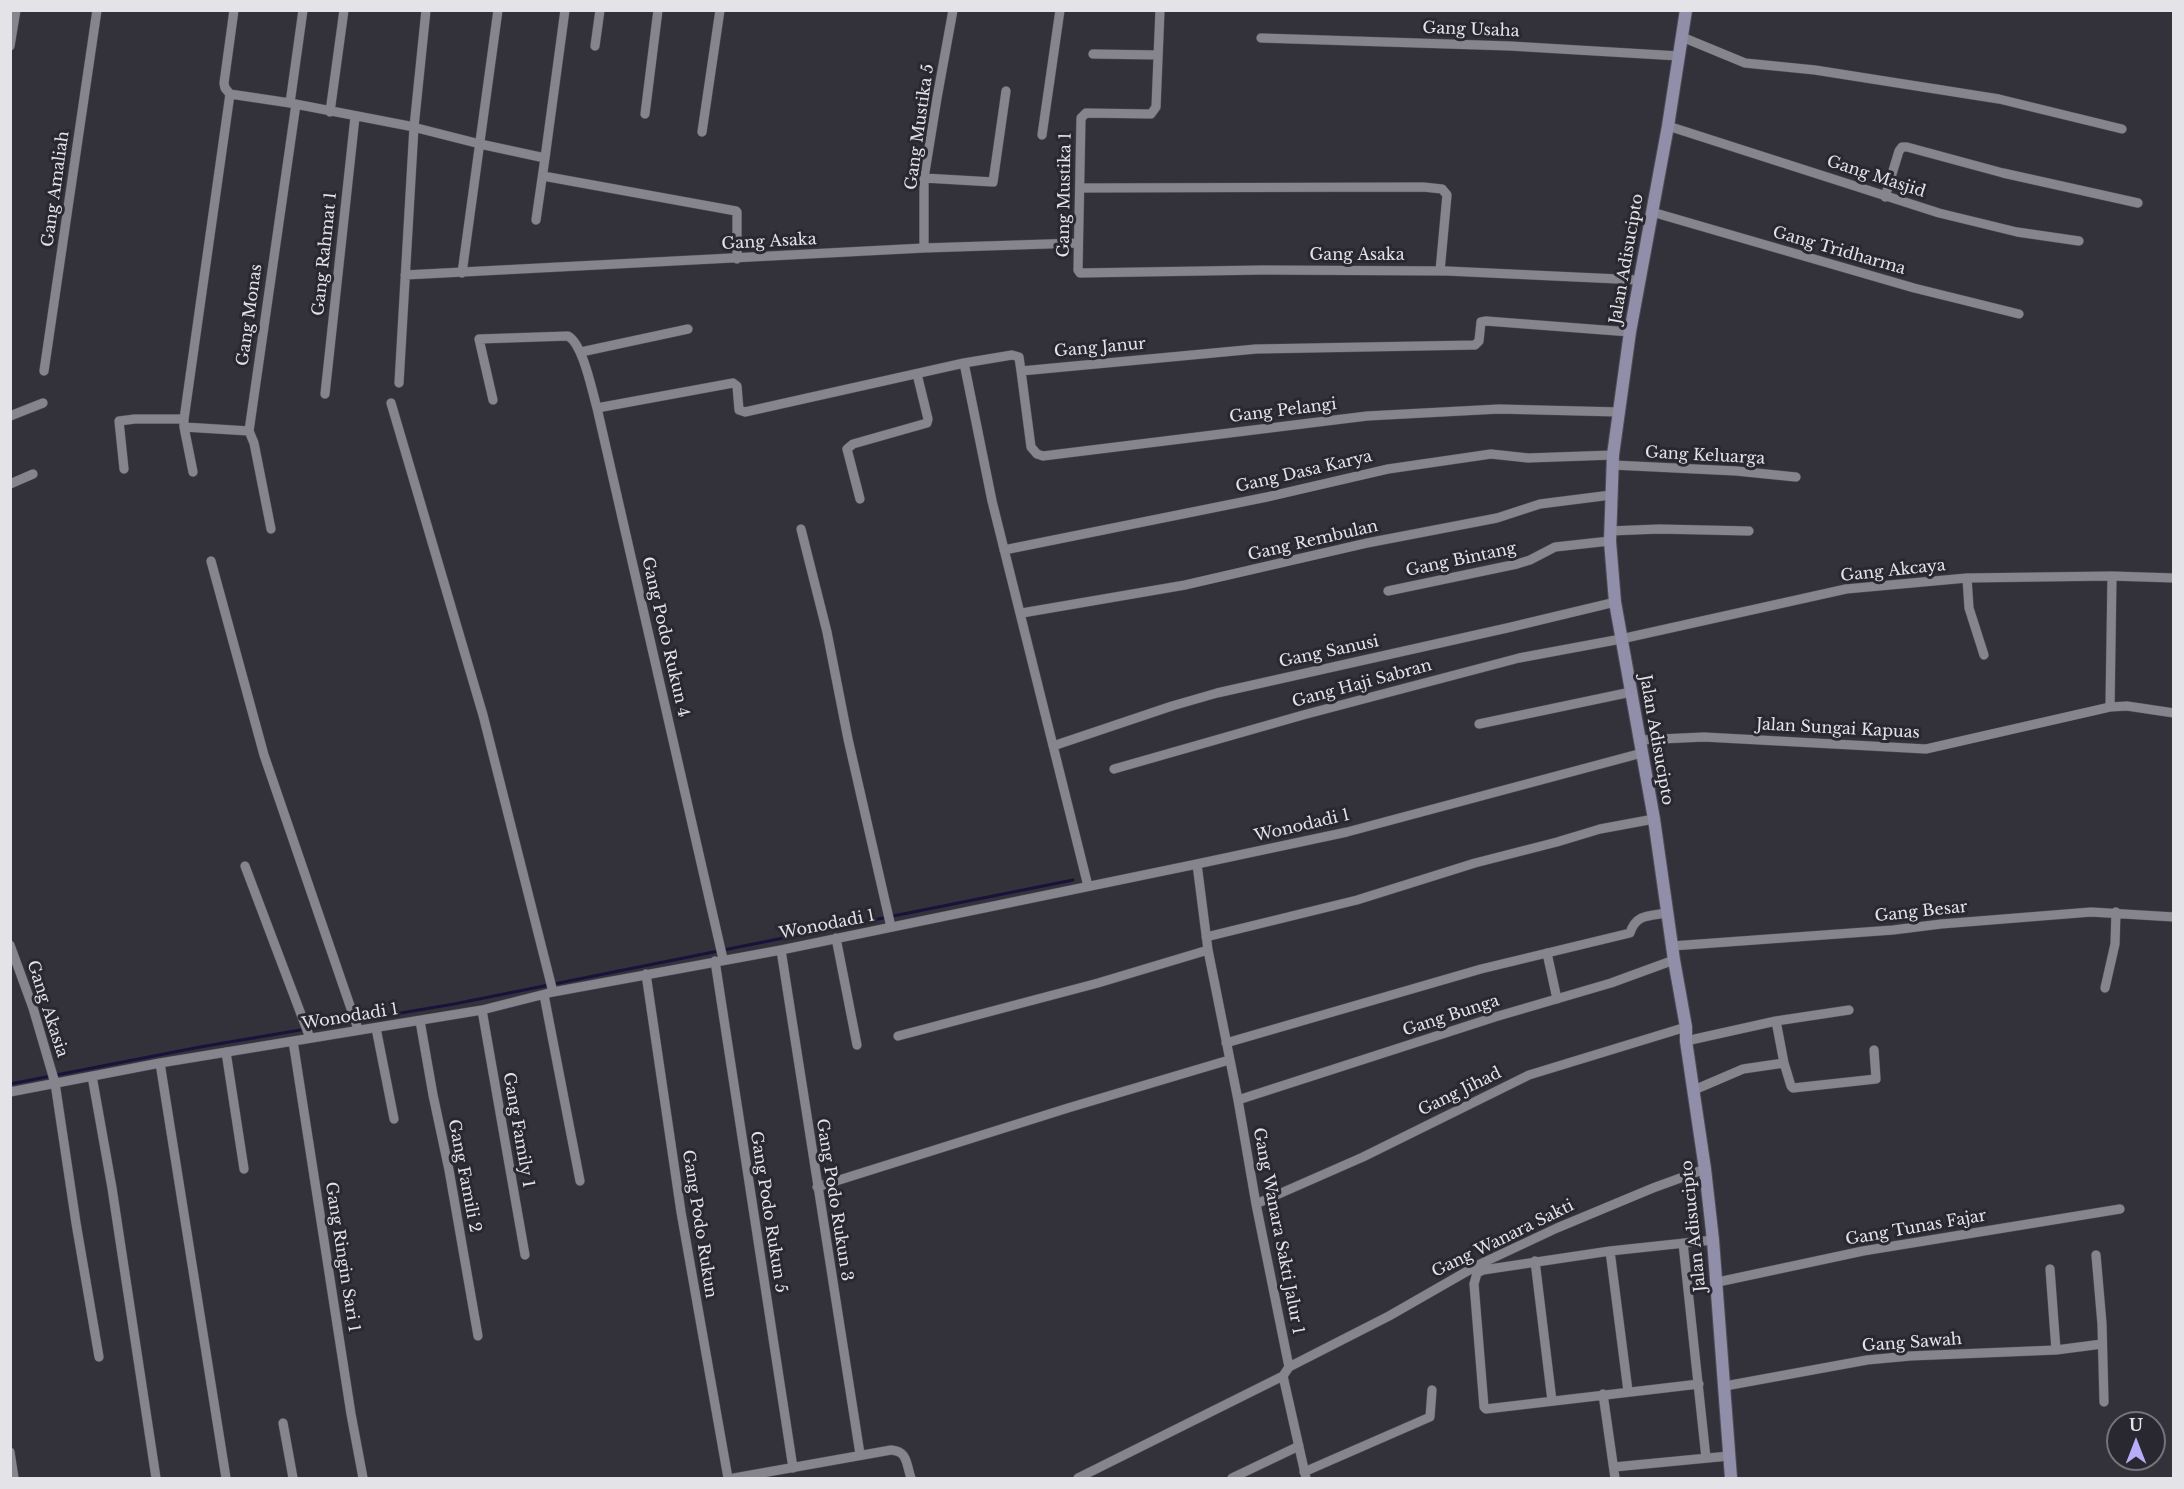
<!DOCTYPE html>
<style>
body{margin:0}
#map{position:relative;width:2184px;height:1489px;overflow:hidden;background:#33323a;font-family:"Libre Baskerville",serif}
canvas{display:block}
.frame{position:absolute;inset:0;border:12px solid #e3e3e8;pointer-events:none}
.north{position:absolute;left:2106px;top:1411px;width:60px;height:60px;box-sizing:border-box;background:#292830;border:2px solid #73737a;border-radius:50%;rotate:0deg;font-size:16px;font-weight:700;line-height:24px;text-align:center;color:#e3e3e8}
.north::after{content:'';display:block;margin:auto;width:21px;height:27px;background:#b6acf8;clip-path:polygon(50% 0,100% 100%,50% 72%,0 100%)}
</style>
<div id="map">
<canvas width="2184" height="1489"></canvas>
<div class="frame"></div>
<div class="north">U</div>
</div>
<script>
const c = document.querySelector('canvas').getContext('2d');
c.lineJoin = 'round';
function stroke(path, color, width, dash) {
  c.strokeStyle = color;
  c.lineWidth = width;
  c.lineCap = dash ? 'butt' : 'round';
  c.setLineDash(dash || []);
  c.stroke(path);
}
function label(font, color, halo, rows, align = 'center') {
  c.font = font + ' "Libre Baskerville",serif';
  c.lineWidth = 6;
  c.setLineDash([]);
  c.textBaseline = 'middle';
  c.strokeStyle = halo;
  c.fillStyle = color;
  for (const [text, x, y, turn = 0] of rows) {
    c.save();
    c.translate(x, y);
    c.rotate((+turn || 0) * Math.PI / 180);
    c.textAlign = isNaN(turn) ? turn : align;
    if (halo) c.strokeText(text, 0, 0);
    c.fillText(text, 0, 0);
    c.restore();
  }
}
const stream = new Path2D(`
 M10 1084 200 1047 454 1004 1073 880`);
const minor = new Path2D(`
 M1160 10 1156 107 1151 114 1086 113 1081 118 1078 270 1080 273 1263 270 1447 271 1639 280
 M1682 37 1745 63 1815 70 1999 99 2122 129
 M1261 38 1510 46 1679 56
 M10 46 16 10
 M595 46 600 10
 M1093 54 1158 55
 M230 94 225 88 224 83 234 10
 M290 103 303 10
 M330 112 344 10
 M645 114 658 10
 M1668 126 1939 213 2017 232 2079 241
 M702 132 720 10
 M1042 135 1060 10
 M545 158 565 10
 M543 176 736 211 737 212V259
 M924 178 993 182 1006 91
 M1080 188 1423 187 1442 189 1447 195 1440 271
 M1885 197 1899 151 1902 147H1907L2003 173 2138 203
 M1652 212 1914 288 2019 314
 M924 248V178L937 98 953 10
 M462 273 498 10
 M405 275 924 248 1078 243
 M581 352 688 329
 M964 363 992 501 1088 886
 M44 371 97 10
 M1021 371 1031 447 1037 454 1043 456 1367 416 1499 409 1619 412
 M399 383 414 127 426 10
 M325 394 355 117
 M493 400 479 339 568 336C583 344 592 391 597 408L723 959
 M391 403 483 715 553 992
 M597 408 733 383 737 386 739 410 745 412 964 363 1012 355 1019 357 1021 371 1256 349 1475 345 1479 341 1481 322 1486 321 1630 332
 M10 416 43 403
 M184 427 249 431
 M1613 465 1736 471 1796 477
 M124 469 119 421 135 419H184
 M193 472 184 427V419L230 94 290 103 409 126 480 144 545 158 536 220
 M10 484 33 474
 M860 499 847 449 853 444 927 423 928 419 917 374
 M271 529 254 443 249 431 296 104
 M801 529 827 632 848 739 891 927
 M1610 531 1659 529 1749 531
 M1004 550 1267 497 1388 469 1491 454 1528 458 1613 455
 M211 561 264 755 358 1029
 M1967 578 1969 608 1984 655
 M1388 591 1517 564 1530 560 1555 547 1610 541
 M1022 613 1185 585 1367 543 1497 518 1540 504 1611 495
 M2110 707 2112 576
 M1479 724 1631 692
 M1639 740 1704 737 1926 749 2110 707 2127 706 2174 713
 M1053 746 1172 706 1217 693 1507 628 1615 602
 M1114 769 1303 715 1519 658 1621 639 1846 589 1967 578 2112 576 2174 578
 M245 866 310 1038
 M1206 937 1357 900 1475 863 1557 842 1600 829 1654 819
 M836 938 857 1045
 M10 945 33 1008 55 1083 76 1223 99 1357
 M1672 946 1893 930 1941 924 2091 912 2174 917
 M781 950 860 1454
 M1547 953 1557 999
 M715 961 793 1468
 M646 974 681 1212 728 1478
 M2105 988 2115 944 2116 912
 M544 995 580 1181
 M482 1010 525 1255
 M420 1021 433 1095 449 1170 478 1336
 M1776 1021 1784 1063 1791 1086 1793 1088 1876 1079 1874 1050
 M376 1028 394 1119
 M898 1036 1098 983 1208 950
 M293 1041 351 1414 363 1478
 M1686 1041 1776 1021 1849 1010
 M1226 1043 1481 969 1630 933C1636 914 1649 916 1667 913
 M226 1052 244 1169
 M160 1063 226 1478
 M92 1076 112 1188 156 1478
 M1694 1090 1743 1069 1784 1063
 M10 1092 160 1063 482 1010 553 992 781 950 1197 864 1347 832 1642 753
 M1238 1100 1495 1017 1611 983 1674 960
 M817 1187 1068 1108 1229 1060
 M1256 1204 1363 1157 1529 1075 1686 1027
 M1683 1243 1706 1458
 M1610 1251 1628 1391
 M2096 1255 2102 1324 2104 1402
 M1535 1261 1552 1401
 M2050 1269 2056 1350
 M1718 1282 1863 1251 2120 1209
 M1289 1367 1389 1316 1478 1265 1557 1228 1653 1188 1705 1169
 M1283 1376 1306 1478
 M1699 1384 1486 1409 1484 1407 1474 1284 1477 1273 1483 1270 1610 1251 1713 1240
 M1725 1386 1867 1360 1910 1356 2056 1350 2102 1344
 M1603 1394 1615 1478
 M283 1423 293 1478
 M10 1452 14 1478
 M1614 1467 1729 1456
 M1304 1472 1430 1417 1432 1390
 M734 1478 891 1450C908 1451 906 1464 911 1478
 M1078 1478 1283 1376 1289 1367 1256 1204 1238 1100 1208 950 1197 864
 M1232 1478 1299 1446`);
const secondary = new Path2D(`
 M1686 10 1668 126 1630 332 1613 455 1610 541 1615 602 1654 819 1674 960 1686 1027V1041L1705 1169 1713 1240 1731 1478`);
const streetNames = [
 ["Gang Usaha",1471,30,2],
 ["Gang Mustika 5",920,127,-82],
 ["Gang Masjid",1876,177,18],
 ["Gang Amaliah",56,189,-82],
 ["Gang Mustika 1",1065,195,-89],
 ["Gang Asaka",769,242,-3],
 ["Gang Tridharma",1839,251,16],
 ["Gang Rahmat 1",325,254,-84],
 ["Gang Asaka",1357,255],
 ["Jalan Adisucipto",1627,259,-80],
 ["Gang Monas",250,315,-82],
 ["Gang Janur",1100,348,-5],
 ["Gang Pelangi",1283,411,-7],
 ["Gang Keluarga",1705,456,3],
 ["Gang Dasa Karya",1304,472,-13],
 ["Gang Rembulan",1313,541,-13],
 ["Gang Bintang",1461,560,-12],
 ["Gang Akcaya",1893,571,-6],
 ["Gang Podo Rukun 4",665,637,77],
 ["Gang Sanusi",1329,652,-12],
 ["Gang Haji Sabran",1362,684,-15],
 ["Jalan Sungai Kapuas",1838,729,3],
 ["Jalan Adisucipto",1656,740,80],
 ["Wonodadi 1",1302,826,-13],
 ["Gang Besar",1921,912,-6],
 ["Wonodadi 1",827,925,-11],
 ["Gang Akasia",47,1009,72],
 ["Gang Bunga",1451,1016,-18],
 ["Wonodadi 1",350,1017,-9],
 ["Gang Jihad",1460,1092,-26],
 ["Gang Family 1",518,1130,80],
 ["Gang Famili 2",464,1176,79],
 ["Gang Podo Rukun 3",834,1200,81],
 ["Gang Podo Rukun 5",768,1212,81],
 ["Gang Podo Rukun",699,1224,81],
 ["Jalan Adisucipto",1694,1226,-96],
 ["Gang Tunas Fajar",1916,1228,-10],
 ["Gang Wanara Sakti Jalur 1",1278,1231,79],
 ["Gang Wanara Sakti",1503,1239,-26],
 ["Gang Ringin Sari 1",342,1257,81],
 ["Gang Sawah",1912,1343,-4]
];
stroke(stream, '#1b113b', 3);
stroke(minor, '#4f4e55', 10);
stroke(secondary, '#4f4e55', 14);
stroke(minor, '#86858e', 9);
stroke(secondary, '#918eaa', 12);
label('16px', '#e3e3e8', '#292830', streetNames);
</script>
